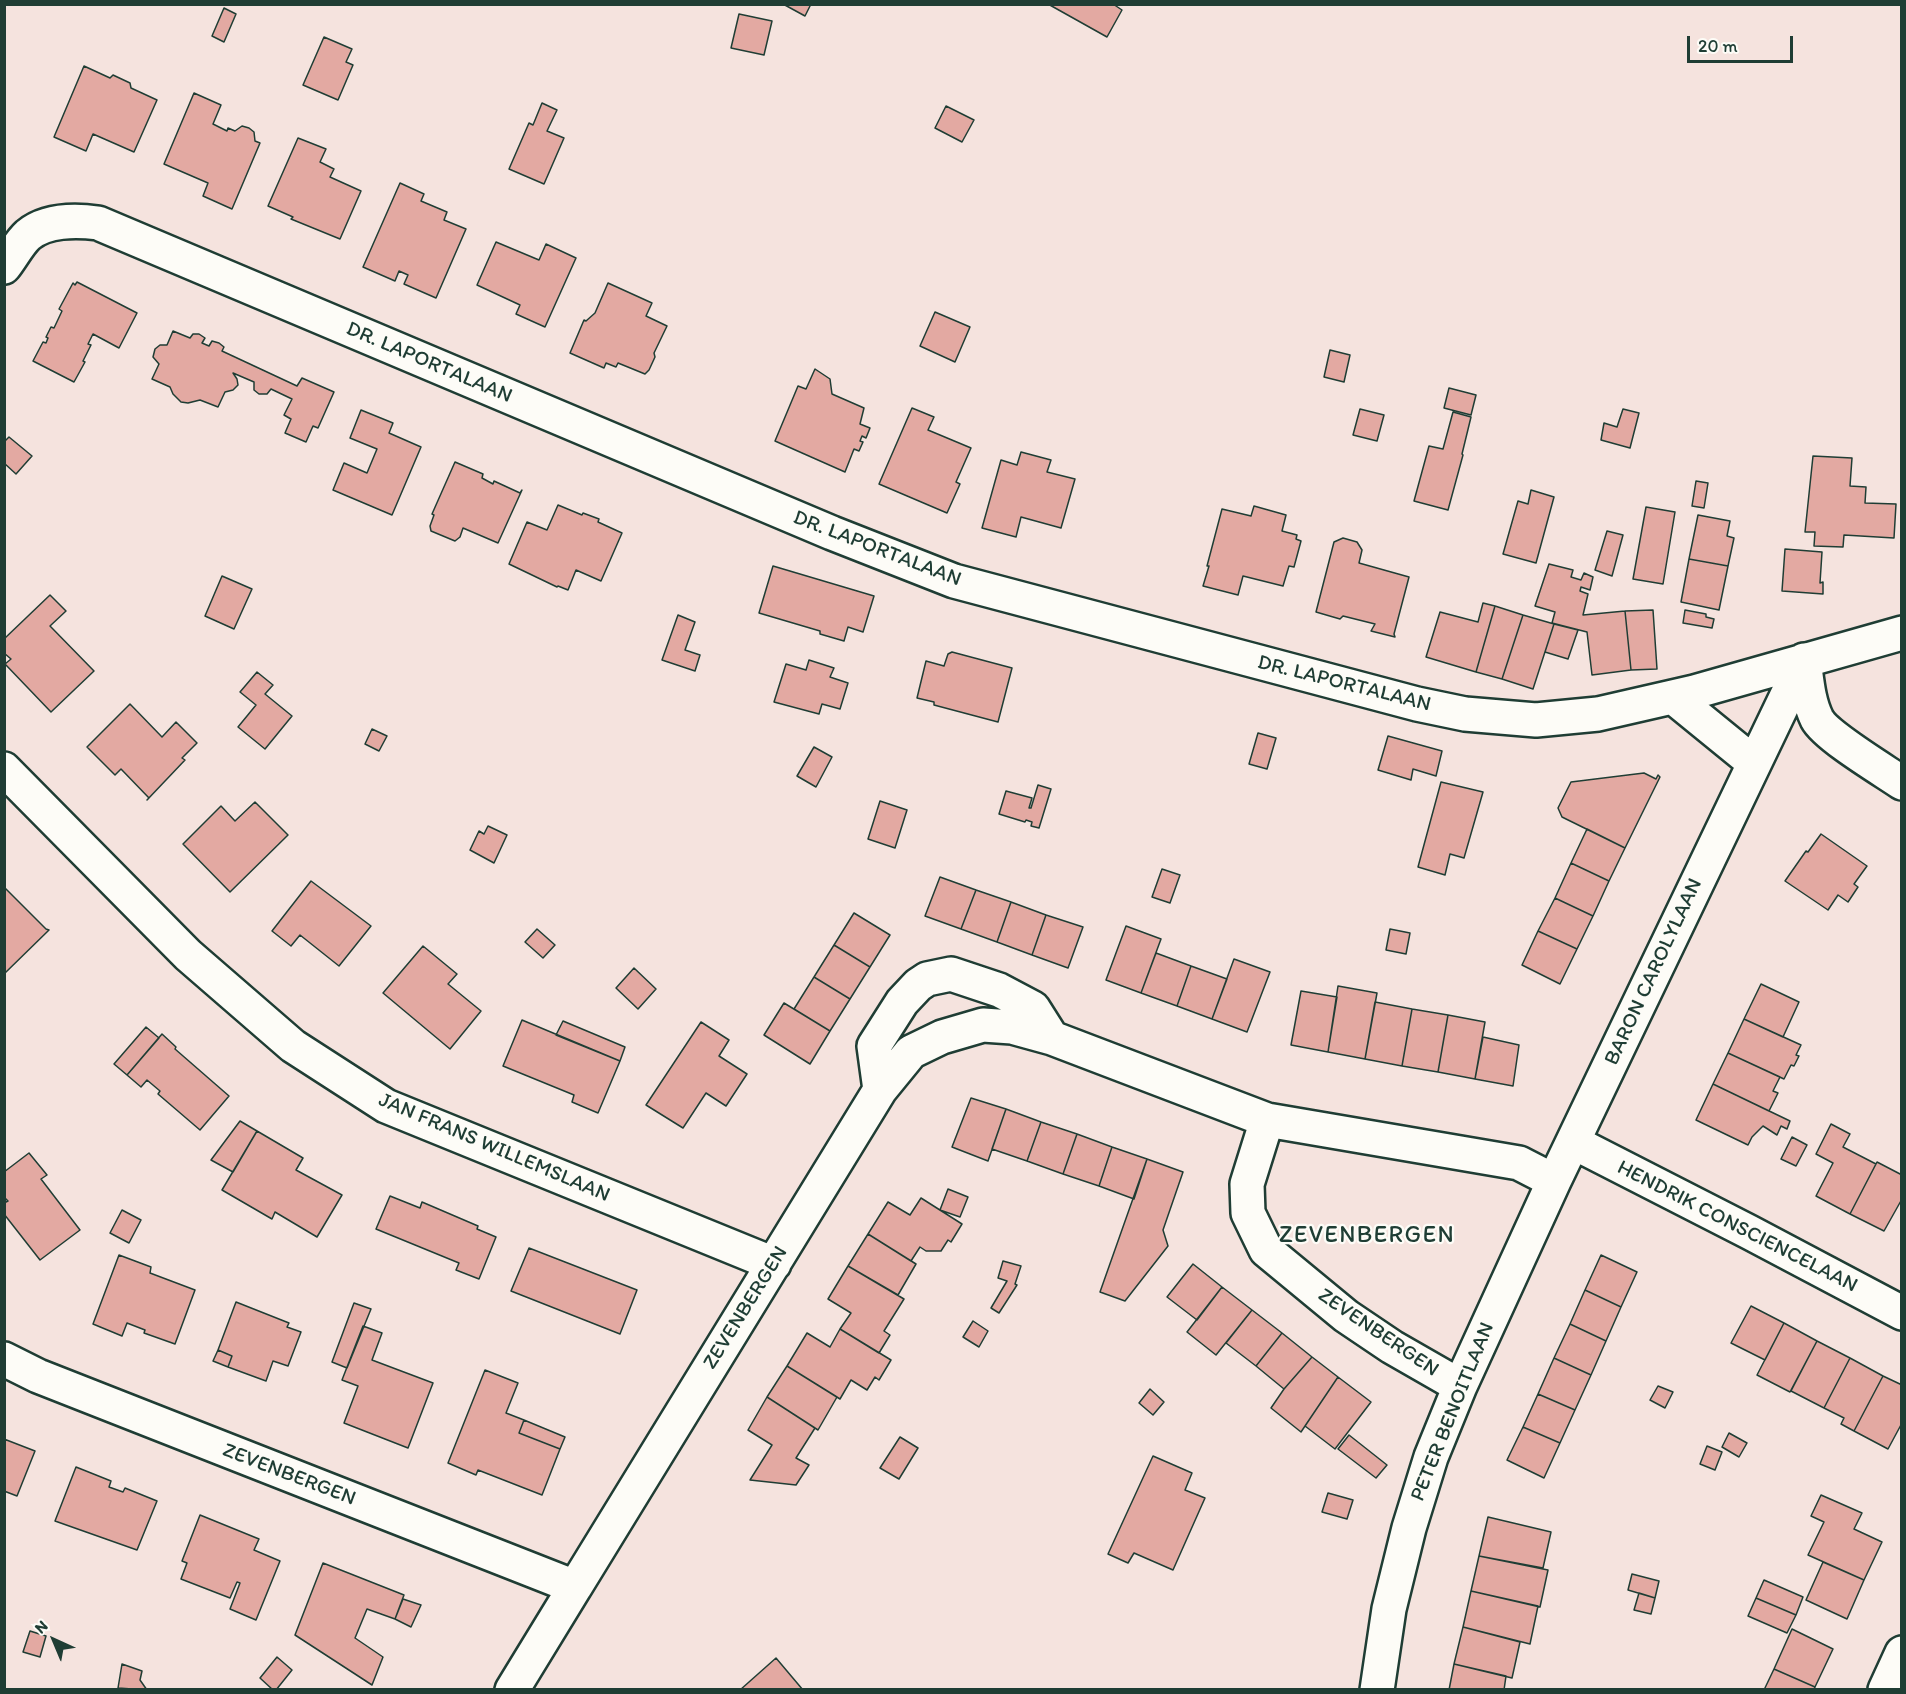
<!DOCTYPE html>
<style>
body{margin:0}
#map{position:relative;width:1906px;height:1694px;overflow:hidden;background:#f5e3de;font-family:Itim,sans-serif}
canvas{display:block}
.frame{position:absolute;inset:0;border:6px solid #1f3d34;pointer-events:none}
.north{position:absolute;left:24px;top:1610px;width:60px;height:60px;-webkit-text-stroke:4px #fdfcf7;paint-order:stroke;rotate:316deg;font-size:16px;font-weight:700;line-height:24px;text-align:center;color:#1f3d34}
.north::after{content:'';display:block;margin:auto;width:21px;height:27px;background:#1f3d34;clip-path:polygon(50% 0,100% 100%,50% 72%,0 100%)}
.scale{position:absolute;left:1687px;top:36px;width:106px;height:27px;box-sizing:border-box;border:3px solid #1f3d34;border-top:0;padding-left:8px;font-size:18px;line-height:21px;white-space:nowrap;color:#1f3d34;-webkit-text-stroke:4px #fdfcf7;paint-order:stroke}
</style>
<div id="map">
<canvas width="1906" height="1694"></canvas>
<div class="frame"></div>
<div class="north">N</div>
<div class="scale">20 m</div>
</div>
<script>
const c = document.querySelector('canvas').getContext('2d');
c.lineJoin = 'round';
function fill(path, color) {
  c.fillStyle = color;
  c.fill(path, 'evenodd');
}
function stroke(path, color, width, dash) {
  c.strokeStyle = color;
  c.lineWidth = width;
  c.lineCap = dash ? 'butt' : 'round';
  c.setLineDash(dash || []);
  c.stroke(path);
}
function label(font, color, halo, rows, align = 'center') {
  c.font = font + ' Itim,sans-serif';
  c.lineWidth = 4.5;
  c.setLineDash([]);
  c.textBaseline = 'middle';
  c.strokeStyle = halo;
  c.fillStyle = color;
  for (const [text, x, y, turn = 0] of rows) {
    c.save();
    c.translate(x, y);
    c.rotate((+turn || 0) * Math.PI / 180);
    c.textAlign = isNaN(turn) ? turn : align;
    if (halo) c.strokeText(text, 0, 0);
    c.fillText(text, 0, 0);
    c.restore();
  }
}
const building = new Path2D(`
 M783 4H811L805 16Z
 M1048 4H1113L1122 10 1107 37Z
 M224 8 236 14 224 42 212 36Z
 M739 14 772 21 764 55 731 48Z
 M324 37 352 49 346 62 353 65 338 100 303 85Z
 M84 66 110 78 113 75 130 83 131 88 157 100 134 152 93 134 86 151 54 137Z
 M194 93 221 105 213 124 227 131 228 128 235 131 242 126 249 128 254 132 255 141 260 143 232 209 203 196 208 183 164 164Z
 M542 103 557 110 547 131 564 138 544 184 509 169 529 123 533 125Z
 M946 106 974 120 962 142 935 128Z
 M298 138 326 149 320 162 334 169 330 177 361 191 340 239 291 219 293 217 268 206Z
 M400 183 424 194 421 201 447 212 444 220 466 229 436 298 404 284 408 275 399 271 395 281 363 267Z
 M496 242 539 260 546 244 576 258 545 327 516 314 520 305 477 285Z
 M77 282 137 313 119 348 93 334 88 344 91 345 83 361 85 362 74 382 33 361 43 342 46 343 48 338 46 337 51 327 54 328 62 311 59 309 73 283 75 285Z
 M608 283 652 303 646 316 667 326 654 353 655 357 649 370 645 374 618 363 616 367 606 363 604 368 570 353 584 320 586 321 595 313Z
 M935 312 970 327 955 362 920 346Z
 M173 331 190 338 193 334H199L205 338 202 343 209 346 212 341 219 343 224 347 222 351 297 386 302 378 334 392 318 428 313 426 306 442 285 433 291 419 284 415 292 399 271 389 267 394H259L254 390V382L233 373 237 379 238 385 233 390 225 392 218 407 200 400 188 403 181 402 173 394 170 387 152 379 159 364 153 357 155 349 160 345H167Z
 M1330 350 1350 355 1344 382 1324 377Z
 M815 369 830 379 832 394 864 408 860 424 870 428 866 438 862 436 860 441 863 442 859 451 854 449 845 472 775 441 798 386 806 389Z
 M1449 388 1476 395 1471 415 1444 408Z
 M912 408 934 417 928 430 971 448 956 482 960 484 947 513 879 484Z
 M1360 409 1384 415 1377 441 1353 435Z
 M1623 409 1639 413 1630 448 1601 440 1604 423 1617 427Z
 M361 410 393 423 389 433 421 447 392 515 333 490 344 463 367 473 377 449 350 438Z
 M1453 412 1471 417 1462 454 1463 455 1448 510 1414 501 1429 446 1443 449Z
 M9 437 32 456 16 474 4 463V442Z
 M1021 452 1051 460 1047 472 1075 479 1061 528 1021 517 1016 537 982 528 1001 460 1017 465Z
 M1813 456 1852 458 1850 486 1866 487 1865 503 1896 504 1894 538 1844 535 1843 547 1814 546 1815 532H1805Z
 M455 462 483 474 482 478 493 484 494 481 520 493 522 490 498 543 463 528 460 537 455 541 431 531 430 526 434 515 432 514Z
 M1696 481 1708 483 1704 508 1692 506Z
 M1531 490 1554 497 1536 563 1503 554 1518 501 1528 504Z
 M558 505 582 515 583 513 599 519 598 522 622 533 601 581 576 570 568 590 558 586 557 587 509 564 527 522 547 530Z
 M1254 506 1286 515 1282 531 1297 535 1296 539 1301 541 1294 567 1289 566 1283 586 1243 576 1238 595 1203 586 1209 566H1207L1222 509 1251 516Z
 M1646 507 1675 512 1663 584 1633 579Z
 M1698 515 1730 521 1727 536 1734 538 1728 566 1689 559Z
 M1607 531 1623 535 1612 576 1595 570Z
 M1343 538 1357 542 1362 550 1359 563 1409 577 1394 634 1395 637 1371 631 1375 624 1343 616 1340 619 1316 612 1334 542Z
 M1785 549 1822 552 1820 583 1823 582V594L1782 591Z
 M1689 559 1728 566 1719 610 1681 602Z
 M1549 564 1573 570 1571 577 1581 580 1584 573 1593 577 1590 590 1581 587 1580 591 1588 594 1583 615 1625 611 1631 670 1592 675 1587 632 1552 623 1555 612 1535 606Z
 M773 566 874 596 863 632 848 627 844 641 820 634V631L759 613Z
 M222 576 252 589 234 629 205 616Z
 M50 595 66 611 50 626 94 671 51 712 5 664 11 659 4 653V639Z
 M1483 603 1495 606 1476 672 1426 657 1440 612 1478 622Z
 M1495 606 1523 615 1502 679 1476 672Z
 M1653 610 1657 669 1631 670 1625 611Z
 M1685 610 1706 614V617L1714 619 1712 628 1683 623Z
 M678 615 695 622 685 650 700 655 695 671 662 660Z
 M1523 615 1554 624 1533 689 1502 679Z
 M1554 624 1578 630 1568 659 1545 652Z
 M952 652 1012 668 998 722 934 705V702L917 698 926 661 944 666 948 654Z
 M809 660 834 668 830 677 848 683 840 709 822 704 819 714 774 702 786 664 806 670Z
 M257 672 273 685 265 694 292 716 265 749 238 727 256 705 240 692Z
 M130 704 162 737 176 722 197 743 182 758 185 760 147 800 149 798 121 769 115 775 87 747Z
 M372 729 387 736 379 751 365 744Z
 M1258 733 1276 738 1267 769 1249 764Z
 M1388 736 1442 751 1436 776 1413 769 1411 780 1378 770Z
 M814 747 832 757 816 787 797 776Z
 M1644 773 1656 779 1658 775 1660 777 1625 848 1562 817 1558 808 1571 782Z
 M1441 782 1483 792 1464 858 1450 854 1445 875 1418 867Z
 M1038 785 1051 789 1039 828 1031 826 1032 822 1026 820 1025 822 999 814 1006 791 1032 798 1029 808H1031Z
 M880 801 907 810 895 848 868 839Z
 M255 802 288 835 230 892 183 844 221 806 235 821Z
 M488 826 507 835 494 863 470 850 479 831 484 834Z
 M1587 829 1625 848 1609 881 1571 863Z
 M1821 834 1867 866 1854 884 1858 887 1848 902 1838 895 1828 910 1785 881 1806 851 1808 852Z
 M1571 863 1609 881 1593 916 1555 898Z
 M1162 869 1180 875 1170 903 1152 897Z
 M940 877 976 890 961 929 925 916Z
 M311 881 371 926 339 966 300 935 291 946 272 931Z
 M4 887 46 929 49 930 4 974Z
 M976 890 1011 902 997 942 961 929Z
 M1555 898 1593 916 1577 949 1538 931Z
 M1011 902 1046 915 1032 955 997 942Z
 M854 913 890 935 870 967 834 945Z
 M1046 915 1083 927 1068 968 1032 955Z
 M1126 926 1161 939 1141 993 1106 980Z
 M537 929 555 945 543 958 525 942Z
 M1390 929 1410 933 1406 954 1386 950Z
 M1538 931 1577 949 1560 984 1522 965Z
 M834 945 870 967 850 999 814 977Z
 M423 946 457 974 448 984 481 1011 450 1049 383 993Z
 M1156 953 1191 966 1177 1006 1141 993Z
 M1234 959 1270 972 1247 1032 1212 1019Z
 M1191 966 1227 979 1212 1019 1177 1006Z
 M634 968 656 989 638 1009 616 988Z
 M814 977 850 999 830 1031 794 1009Z
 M1761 984 1799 1002 1783 1037 1744 1019Z
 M1338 986 1377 993 1365 1059 1328 1052Z
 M1301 991 1337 997 1328 1052 1291 1045Z
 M1375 1002 1412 1009 1402 1066 1365 1059Z
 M784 1003 830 1031 810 1064 764 1035Z
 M1412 1009 1448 1015 1438 1072 1402 1066Z
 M1448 1015 1485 1022 1475 1079 1438 1072Z
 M1744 1019 1801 1045 1796 1055 1799 1056 1794 1066 1791 1065 1784 1079 1728 1053Z
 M522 1020 620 1061 598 1113 572 1102 574 1095 503 1066Z
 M563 1021 625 1047 620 1061 556 1035Z
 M701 1022 729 1040 719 1056 747 1074 726 1106 706 1093 683 1128 646 1105Z
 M146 1027 159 1038 127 1075 114 1064Z
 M162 1034 176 1047 175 1049 229 1096 200 1130 158 1094 160 1091 147 1080 141 1087 127 1075Z
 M1483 1037 1519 1045 1513 1086 1475 1079Z
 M1728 1053 1780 1077 1773 1091 1778 1093 1769 1111 1713 1084Z
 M1713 1084 1790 1121 1787 1129 1781 1126 1777 1135 1763 1126 1752 1137 1748 1145 1696 1120Z
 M971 1098 1006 1109 988 1161 952 1147Z
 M1006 1109 1041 1122 1027 1161 992 1149Z
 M240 1121 257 1131 233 1172 211 1160Z
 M1041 1122 1077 1134 1063 1174 1027 1161Z
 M1831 1124 1850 1134 1843 1147 1876 1164 1850 1214 1816 1196 1833 1163 1816 1154Z
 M257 1131 303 1158 296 1170 342 1195 317 1237 275 1212 272 1219 222 1190Z
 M1077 1134 1112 1147 1099 1186 1063 1174Z
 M1792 1137 1807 1145 1796 1166 1781 1159Z
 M1112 1147 1147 1159 1134 1199 1099 1186Z
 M29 1153 47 1175 41 1179 80 1230 40 1260 4 1214V1203L8 1201 4 1197V1172Z
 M1147 1159 1183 1172 1163 1230 1168 1246 1125 1301 1100 1292Z
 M1877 1162 1902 1175V1199L1884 1231 1850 1214Z
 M948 1189 968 1197 960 1217 940 1210Z
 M390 1196 420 1208 422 1202 478 1226 477 1229 496 1237 479 1279 456 1270 459 1263 376 1229Z
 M921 1198 962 1224 951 1242 948 1240 941 1251H926L920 1247 911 1261 868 1234 888 1202 910 1215Z
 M122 1210 141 1220 129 1243 110 1233Z
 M868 1234 916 1264 898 1295 848 1266Z
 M529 1248 637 1290 620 1334 511 1291Z
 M119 1255 151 1267 150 1273 195 1290 175 1344 144 1333 145 1330 127 1323 122 1336 93 1324Z
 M1601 1255 1637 1272 1621 1307 1585 1290Z
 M1003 1261 1021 1266 1015 1284 1017 1285 999 1313 991 1308 1007 1281 998 1278Z
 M1193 1264 1222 1287 1197 1320 1167 1297Z
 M848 1266 904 1299 884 1331 890 1335 879 1353 840 1329 851 1313 828 1299Z
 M1222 1287 1252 1310 1216 1355 1187 1332Z
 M1585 1290 1621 1307 1606 1341 1570 1324Z
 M236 1302 289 1323 287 1327 301 1332 288 1366 273 1361 266 1381 228 1367 232 1356 218 1350Z
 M354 1303 371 1309 347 1368 332 1362Z
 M1751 1306 1784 1323 1765 1360 1731 1343Z
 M1252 1310 1282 1333 1256 1366 1226 1343Z
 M973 1321 988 1331 979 1347 963 1337Z
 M1784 1323 1817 1341 1790 1392 1757 1375Z
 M1570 1324 1606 1341 1591 1375 1554 1358Z
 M363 1326 382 1333 372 1360 433 1383 408 1448 344 1423 358 1386 342 1380Z
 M840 1329 891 1360 879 1380 875 1377 867 1390 851 1380 840 1399 787 1366 807 1333 830 1347Z
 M1282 1333 1312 1357 1284 1389 1256 1366Z
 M1817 1341 1850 1358 1824 1408 1791 1391Z
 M218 1350 232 1356 228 1367 213 1361Z
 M1312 1357 1338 1377 1301 1432 1271 1408 1284 1389Z
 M1554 1358 1591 1375 1575 1410 1538 1394Z
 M1850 1358 1883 1376 1854 1431 1841 1424 1844 1418 1824 1408Z
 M787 1366 837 1397 818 1430 767 1397Z
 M485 1370 518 1383 506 1413 524 1420 519 1433 560 1449 542 1495 478 1470 476 1475 448 1463Z
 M1883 1376 1902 1385V1423L1888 1449 1854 1431Z
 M1338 1377 1371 1402 1335 1449 1305 1426Z
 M1658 1386 1673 1392 1665 1408 1650 1400Z
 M1150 1389 1164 1402 1153 1415 1139 1403Z
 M1538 1394 1575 1410 1560 1443 1523 1427Z
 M767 1397 815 1428 796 1458 809 1465 796 1485 750 1480 772 1445 748 1430Z
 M524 1420 565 1437 560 1449 519 1433Z
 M1523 1427 1560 1443 1544 1478 1507 1460Z
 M1729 1433 1747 1443 1739 1457 1722 1447Z
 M1349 1435 1387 1465 1376 1478 1338 1449Z
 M900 1437 918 1448 899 1479 880 1468Z
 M4 1439 35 1451 17 1496 4 1491Z
 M1707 1446 1722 1452 1715 1470 1700 1464Z
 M1153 1456 1192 1473 1185 1490 1205 1498 1173 1570 1134 1553 1128 1563 1108 1554Z
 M76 1467 111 1481 109 1487 123 1492 125 1488 157 1501 137 1550 55 1521Z
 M1328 1493 1353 1500 1347 1519 1322 1512Z
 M1821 1495 1862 1513 1854 1529 1882 1542 1864 1580 1808 1555 1824 1522 1811 1516Z
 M200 1515 259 1539 254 1550 280 1561 256 1620 230 1609 240 1583 237 1582 230 1598 181 1579 187 1563 182 1561Z
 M1488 1517 1551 1532 1543 1568 1479 1556Z
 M1479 1556 1548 1570 1540 1607 1471 1591Z
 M1823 1562 1864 1580 1847 1619 1806 1600Z
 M323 1563 404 1595 395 1619 367 1609 355 1638 383 1657 372 1685 295 1635Z
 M1632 1574 1659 1581 1655 1598 1628 1590Z
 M1764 1580 1803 1597 1796 1615 1756 1598Z
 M1471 1591 1538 1606 1530 1644 1463 1627Z
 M1639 1593 1655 1598 1651 1614 1634 1610Z
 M1756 1598 1796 1615 1787 1633 1748 1616Z
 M403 1599 421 1605 411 1627 395 1619Z
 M1463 1627 1520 1642 1512 1678 1454 1664Z
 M1792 1629 1833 1649 1815 1687 1774 1669Z
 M30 1631 46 1636 40 1657 23 1652Z
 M277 1657 292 1670 276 1690H273L260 1678Z
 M776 1658 803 1690H740Z
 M122 1664 142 1671 140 1680 147 1690 118 1688Z
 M1454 1664 1506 1676 1504 1690H1449Z
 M1774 1669 1815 1687 1814 1690H1764Z`);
const street = new Path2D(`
 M4 267C12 257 19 243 28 235 46 220 76 220 98 223L832 533 954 581 1417 704 1465 714 1536 720 1598 714 1694 692 1902 633
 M1804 660C1807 680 1808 701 1817 719 1826 736 1883 770 1902 783
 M1673 697 1754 763
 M4 769 188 955 293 1046 386 1106 774 1264
 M880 1090 874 1046 902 1002 918 985 927 979 951 974 999 990 1033 1008 1052 1038
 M1267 1120 1247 1184 1248 1213 1266 1250 1346 1316 1392 1347 1460 1386
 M1573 1142 1749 1232 1902 1313
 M4 1359 38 1376 575 1587 512 1690
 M575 1587 880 1090 911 1052 942 1037 983 1025 1012 1027 1052 1038 1267 1120 1519 1163 1554 1181
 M1377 1690 1389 1609 1409 1528 1431 1457 1460 1386 1554 1181 1804 660
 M1885 1690 1902 1653`);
const streetNames = [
 ["DR. LAPORTALAAN",429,363,23],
 ["DR. LAPORTALAAN",877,549,21],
 ["DR. LAPORTALAAN",1344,684,14],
 ["BARON CAROLYLAAN",1654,972,-65],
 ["JAN FRANS WILLEMSLAAN",494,1148,23],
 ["HENDRIK CONSCIENCELAAN",1737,1227,27],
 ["ZEVENBERGEN",746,1308,-58],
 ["ZEVENBERGEN",1378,1333,34],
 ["PETER BENOITLAAN",1453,1412,-68],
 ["ZEVENBERGEN",289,1475,21]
];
const quarterNames = [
 ["ZEVENBERGEN",1367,1236]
];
fill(building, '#e3a9a2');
stroke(building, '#1f3d34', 1.5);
stroke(street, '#1f3d34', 38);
stroke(street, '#fdfcf7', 33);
label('21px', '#1f3d34', '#fdfcf7', streetNames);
c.letterSpacing = '1.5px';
label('24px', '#1f3d34', '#fdfcf7', quarterNames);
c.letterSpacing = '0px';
</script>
